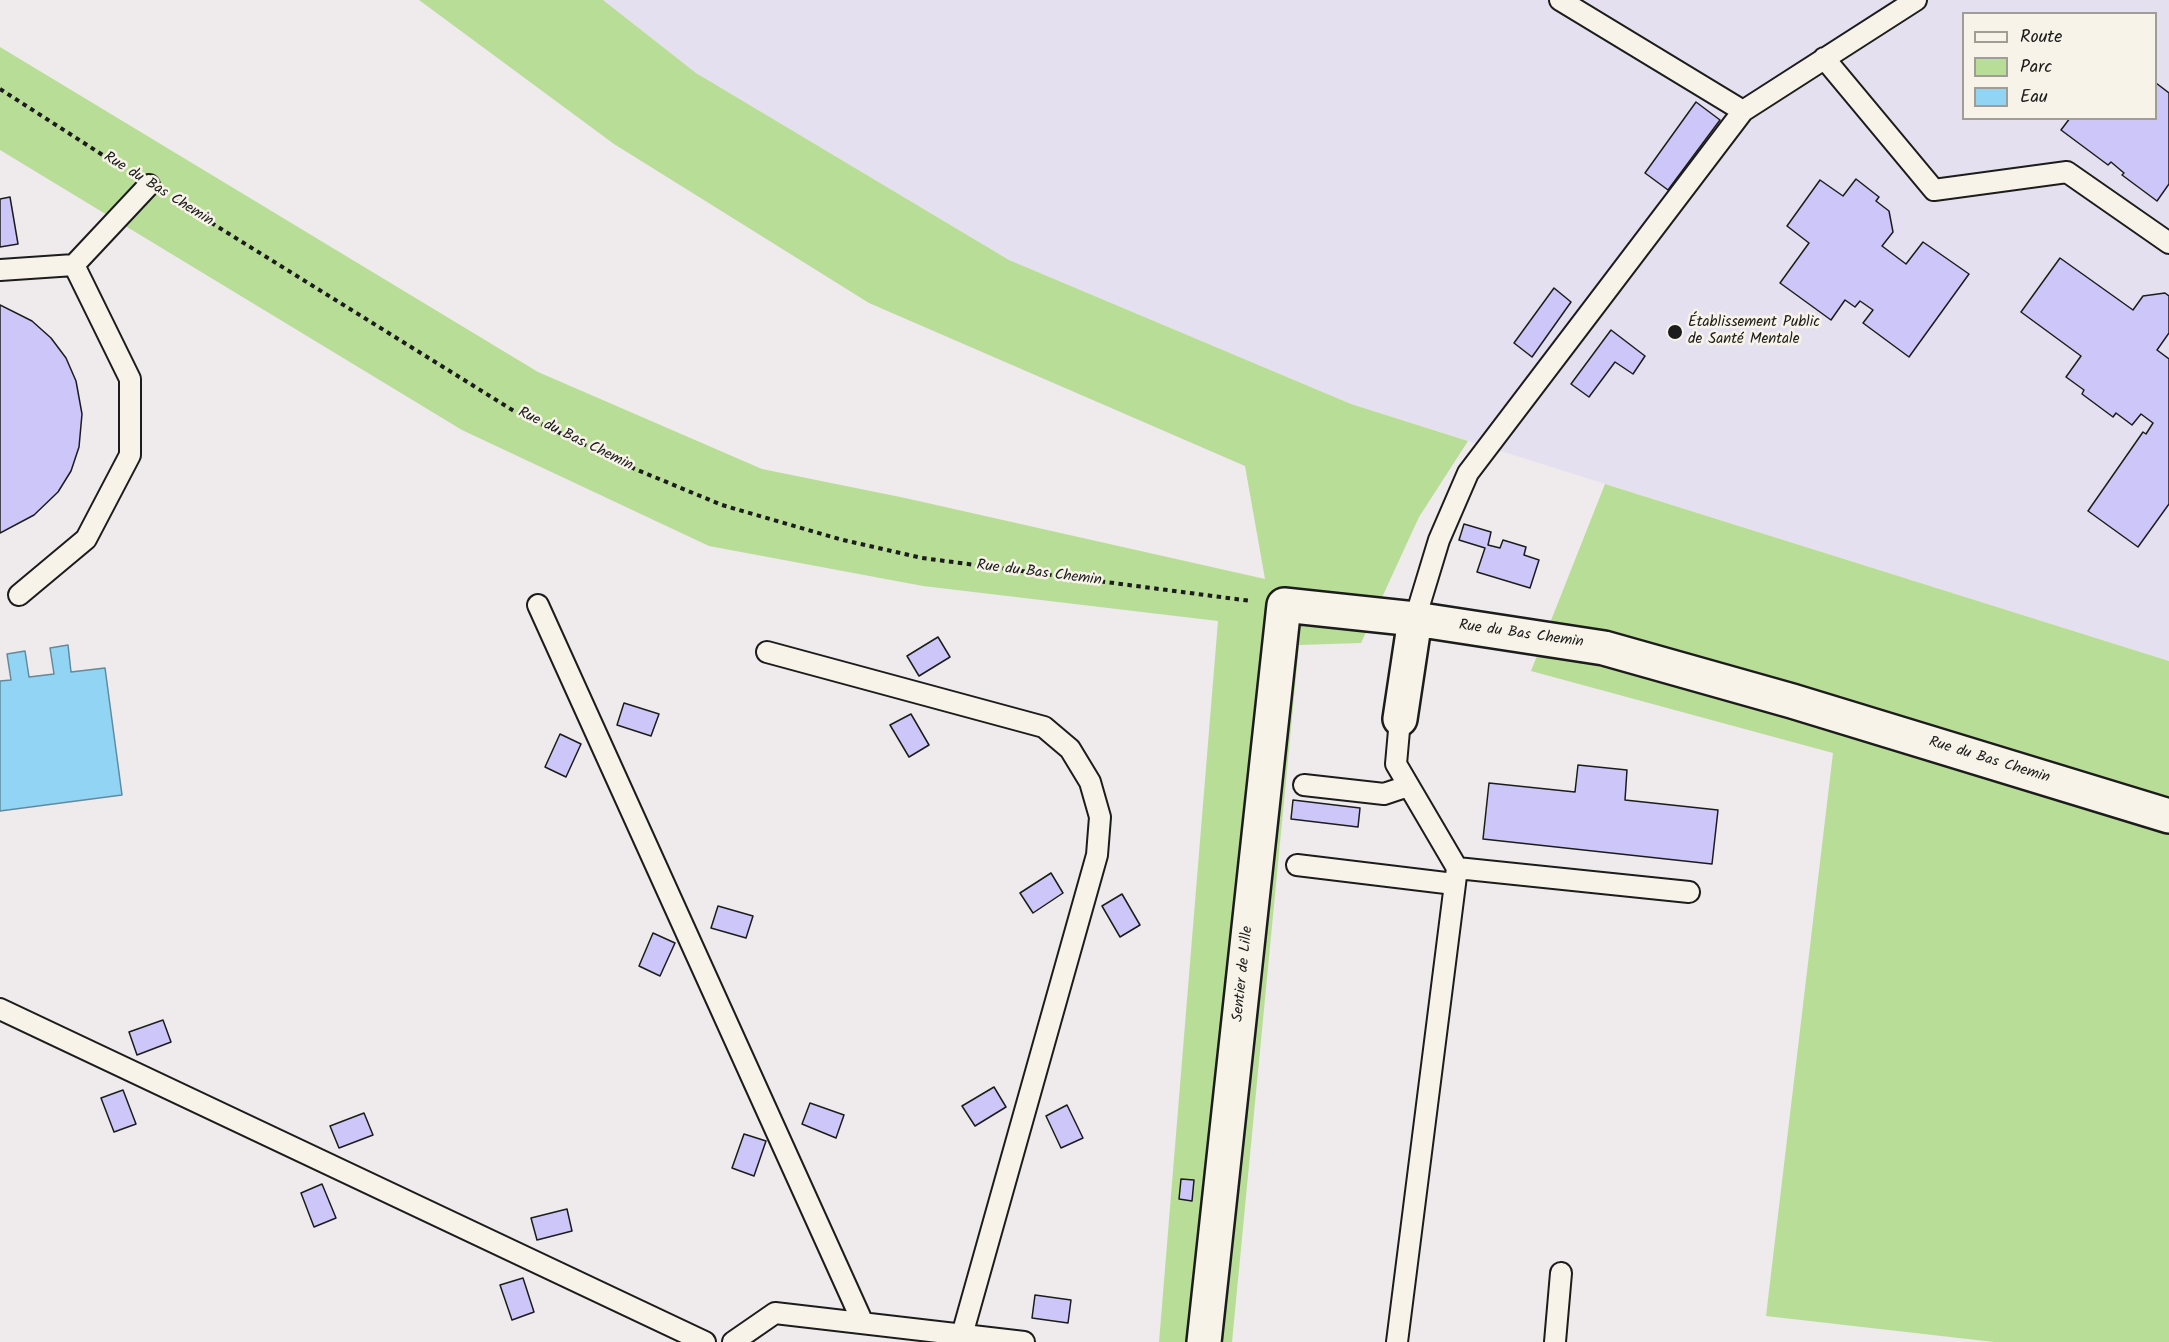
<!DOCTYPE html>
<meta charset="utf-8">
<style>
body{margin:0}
#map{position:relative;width:2169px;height:1342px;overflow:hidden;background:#efeaeb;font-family:Kalam,sans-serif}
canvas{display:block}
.legend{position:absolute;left:1962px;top:12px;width:195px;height:108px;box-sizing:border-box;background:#f7f3e8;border:2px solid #9f9d96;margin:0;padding:8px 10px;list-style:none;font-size:18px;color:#1c1c1c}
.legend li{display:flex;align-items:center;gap:12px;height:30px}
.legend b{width:30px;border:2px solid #9f9d96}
</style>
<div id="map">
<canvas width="2169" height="1342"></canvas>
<ul class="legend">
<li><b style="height:8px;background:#f7f3e8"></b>Route</li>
<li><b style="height:16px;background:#b8dd97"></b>Parc</li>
<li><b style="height:16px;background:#91d4f3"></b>Eau</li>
</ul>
</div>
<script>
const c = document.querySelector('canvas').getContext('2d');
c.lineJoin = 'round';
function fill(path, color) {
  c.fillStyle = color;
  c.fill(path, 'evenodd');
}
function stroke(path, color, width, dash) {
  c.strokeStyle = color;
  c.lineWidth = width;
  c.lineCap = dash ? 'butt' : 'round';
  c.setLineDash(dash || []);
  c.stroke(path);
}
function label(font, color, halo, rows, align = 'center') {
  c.font = font + ' Kalam,sans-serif';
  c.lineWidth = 5;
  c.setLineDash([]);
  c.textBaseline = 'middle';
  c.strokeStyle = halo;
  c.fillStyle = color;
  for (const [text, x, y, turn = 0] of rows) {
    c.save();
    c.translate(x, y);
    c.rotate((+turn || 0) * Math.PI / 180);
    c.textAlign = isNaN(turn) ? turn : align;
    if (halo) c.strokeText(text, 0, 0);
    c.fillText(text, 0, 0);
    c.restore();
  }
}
const built = new Path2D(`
 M603 0H2169V661L1351 404 1009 260 696 73ZM1964 14H2156V118H1964Z`);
const green = new Path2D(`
 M419 0H603L696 73 1009 260 1351 404 1468 441 1419 517 1361 643 1299 645 1232 1342H1159L1218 621 923 586 709 546 462 430 0 150V47L538 372 762 469 905 498 1265 579 1245 466 869 303 614 144Z
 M1605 484 2169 661V1342H1994L1766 1316 1833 753 1531 671Z`);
const water = new Path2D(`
 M68 645 71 672 105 668 122 795 0 811V681L11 680 7 654 25 651 29 677 54 674 50 648Z`);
const building = new Path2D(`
 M2156 83 2169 93V184L2157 201 2122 175 2124 173 2111 162 2108 165 2061 130 2070 118H2156Z
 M1696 102 1720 120 1668 190 1645 173Z
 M1856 179 1879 197 1876 201 1889 211 1893 232 1882 246 1906 264 1923 242 1969 274 1909 357 1863 323 1873 310 1860 301 1855 307 1845 300 1831 320 1780 283 1809 243 1787 226 1820 180 1843 196Z
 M10 197 18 244 0 247V199Z
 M2060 258 2133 310 2143 296 2165 293 2169 296V333L2157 350 2169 359V504L2138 547 2088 511 2143 432 2146 434 2153 423 2141 414 2132 425 2116 413 2113 417 2082 394 2084 390 2066 377 2081 356 2021 312Z
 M1554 288 1571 302 1532 357 1514 343Z
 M0 305 32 321 51 338 66 358 76 381 82 414 79 447 71 471 58 492 34 515 0 533Z
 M1611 330 1645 356 1633 374 1615 362 1589 397 1571 384Z
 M1464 524 1491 532 1488 545 1500 548 1503 540 1526 547 1524 555 1539 560 1530 588 1477 572 1485 548 1459 540Z
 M938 637 950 657 919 676 907 656Z
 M624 703 659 714 651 736 617 725Z
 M911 714 929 745 909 757 890 725Z
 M560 734 581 744 566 777 545 767Z
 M1578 765 1627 770 1625 800 1718 810 1712 864 1483 839 1489 783 1575 792Z
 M1293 800 1360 808 1358 827 1291 819Z
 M1051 873 1063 893 1033 913 1020 893Z
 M1122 894 1140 925 1120 937 1102 906Z
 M718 906 753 916 746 938 711 928Z
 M653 933 675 943 660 976 639 966Z
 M163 1020 171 1042 137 1055 129 1032Z
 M994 1087 1006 1107 975 1126 962 1106Z
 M123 1090 136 1124 114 1132 101 1098Z
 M810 1103 844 1115 836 1138 802 1124Z
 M1067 1105 1083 1138 1061 1148 1046 1116Z
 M364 1113 373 1135 339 1148 330 1126Z
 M744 1134 766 1141 754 1176 732 1168Z
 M1181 1179 1194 1180 1192 1201 1179 1199Z
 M322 1184 336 1218 314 1227 301 1193Z
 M567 1209 572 1231 537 1240 531 1218Z
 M523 1278 534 1312 512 1320 500 1285Z
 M1035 1295 1071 1300 1068 1323 1032 1318Z`);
const path = new Path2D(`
 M0 89 126 170
 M173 199 514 411 635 469 722 505 839 539 922 558 1251 601`);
const lane = new Path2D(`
 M1560 0 1743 111
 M1824 58 1934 190 2067 172 2169 243
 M74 265 149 185
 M0 270 74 265 130 379V455L86 539 19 595
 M538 605 863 1323
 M1415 619 1439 540 1468 473 1743 111 1916 0
 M767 652 1044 727 1070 749 1090 782 1100 817 1097 855 962 1335
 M1304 785 1384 794 1408 786
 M1297 865 1454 884
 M1457 868 1689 892
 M0 1009 705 1342
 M733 1342 775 1313 1024 1342
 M1397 1342 1457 868 1396 764 1400 719
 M1555 1342 1561 1273`);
const street = new Path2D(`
 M1400 719 1415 619
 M1204 1342 1284 605 1415 619 1604 648 1792 701 2169 816`);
const markers = [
 [1675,332,8,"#1c1c1c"]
];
const streetNames = [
 ["Rue du Bas Chemin",158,190,32],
 ["Rue du Bas Chemin",575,440,26],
 ["Rue du Bas Chemin",1039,574,7],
 ["Rue du Bas Chemin",1521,635,8],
 ["Rue du Bas Chemin",1989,761,17],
 ["Sentier de Lille",1244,974,-84]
];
const poiNames = [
 ["Établissement Public",1688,323],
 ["de Santé Mentale",1688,340]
];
fill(built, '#e5e0ef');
fill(green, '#b8dd97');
fill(water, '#91d4f3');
stroke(water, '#628a9d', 1.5);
fill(building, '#cdc7f9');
stroke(building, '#1c1c1c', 1.5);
stroke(lane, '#1c1c1c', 24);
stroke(street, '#1c1c1c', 38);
stroke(path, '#1c1c1c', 4, [4.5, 4.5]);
stroke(lane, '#f7f3e8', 20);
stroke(street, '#f7f3e8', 33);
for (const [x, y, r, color] of markers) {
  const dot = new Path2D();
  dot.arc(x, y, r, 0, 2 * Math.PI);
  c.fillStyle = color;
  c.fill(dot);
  stroke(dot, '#f7f3e8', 2);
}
label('15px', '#1c1c1c', '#f7f3e8', streetNames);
label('15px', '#1c1c1c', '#f7f3e8', poiNames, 'left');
</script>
